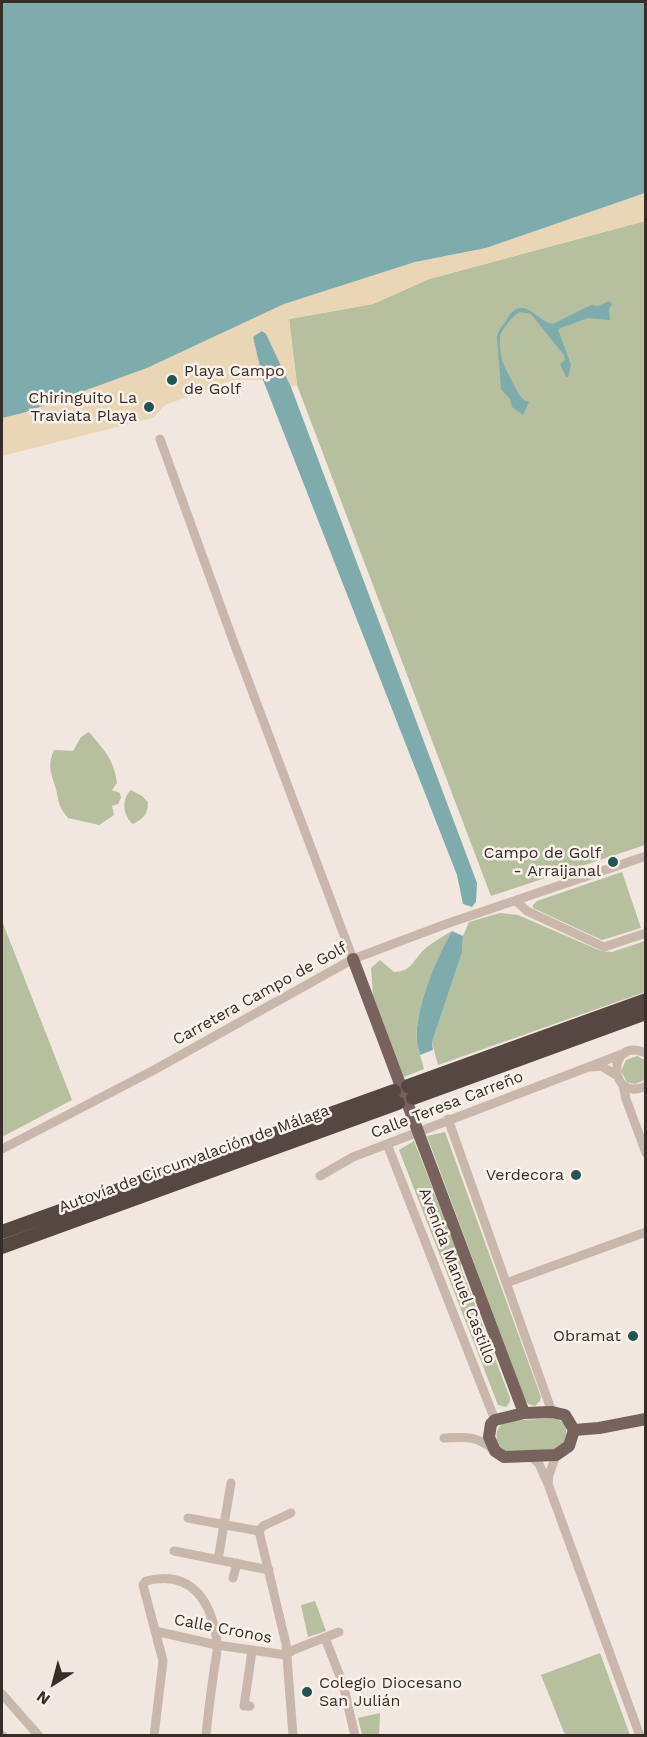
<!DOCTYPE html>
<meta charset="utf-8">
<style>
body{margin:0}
#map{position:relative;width:647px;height:1737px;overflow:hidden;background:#f1e7de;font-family:"Work Sans",sans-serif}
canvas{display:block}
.frame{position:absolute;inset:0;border:3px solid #362d29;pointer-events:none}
.north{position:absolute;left:24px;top:1653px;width:60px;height:60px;-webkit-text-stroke:4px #f9f1ea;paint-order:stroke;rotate:216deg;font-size:16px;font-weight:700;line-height:24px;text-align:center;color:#362d29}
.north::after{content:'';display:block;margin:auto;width:21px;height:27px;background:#362d29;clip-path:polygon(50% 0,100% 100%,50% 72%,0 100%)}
</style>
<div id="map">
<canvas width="647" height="1737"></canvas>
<div class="frame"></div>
<div class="north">N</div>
</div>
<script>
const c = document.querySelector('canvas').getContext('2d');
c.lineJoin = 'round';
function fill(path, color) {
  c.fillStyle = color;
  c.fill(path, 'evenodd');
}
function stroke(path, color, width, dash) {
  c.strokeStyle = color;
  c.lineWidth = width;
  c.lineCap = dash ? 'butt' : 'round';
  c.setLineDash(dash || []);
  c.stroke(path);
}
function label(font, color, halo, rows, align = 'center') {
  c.font = font + ' "Work Sans",sans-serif';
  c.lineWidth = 5;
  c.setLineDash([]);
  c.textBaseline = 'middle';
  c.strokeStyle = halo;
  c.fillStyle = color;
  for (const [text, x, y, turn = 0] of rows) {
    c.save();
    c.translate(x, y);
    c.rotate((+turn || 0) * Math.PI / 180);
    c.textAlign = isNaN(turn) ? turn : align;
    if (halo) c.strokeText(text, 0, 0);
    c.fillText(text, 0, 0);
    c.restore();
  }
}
const green = new Path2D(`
 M645 221V845L491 896 297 385 289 319 373 304 429 279Z
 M89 732C104 750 114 759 117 783L112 790 120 793 121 798 118 804 112 806 114 815 99 825 68 818C55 802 60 799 54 783 50 769 48 764 54 750L73 751 81 737Z
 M131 790 142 796 148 802C148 814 143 819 133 824 123 816 121 799 131 790Z
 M622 872 641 928 602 940 533 908V905L537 901Z
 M500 913 518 915 601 951 612 952 645 941V992L438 1065 432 1042 462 953 463 936 469 922Z
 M2 921 72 1100 2 1137Z
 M452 931C438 956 413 1014 417 1042 418 1051 422 1060 424 1069L404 1077 373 996 371 968 380 960 394 972C413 972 414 957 427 947 435 941 443 936 452 931Z
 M637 1056 645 1060V1080L635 1084 627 1082 621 1071 626 1060Z
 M445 1132 541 1397 540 1401 535 1406 528 1404 525 1400 427 1136Z
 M414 1141 461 1261V1268L510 1398V1402L506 1407 498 1405 399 1150Z
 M554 1418C569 1422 571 1440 558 1449L509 1453 499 1447C495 1436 495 1427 507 1421Z
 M315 1601 326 1631 308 1637 301 1605Z
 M600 1653 630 1735H565L541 1675Z
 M380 1713 379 1735H362L358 1718Z`);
const sand = new Path2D(`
 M645 193V221L429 279 373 304 289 319 297 385 291 387 266 334 253 337 263 380H233L165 405 153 418 2 456V418L23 413 147 368 283 304 415 262 486 248Z`);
const water = new Path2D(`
 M2 2H645V193L486 248 415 262 284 304 147 368 23 413 2 418Z
 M609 301 612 304 609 310 610 320 588 318 558 329 571 365 568 377H566L560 364 565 360 564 355 531 314 520 312C512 316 503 328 500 336 499 360 504 365 514 385 518 393 521 400 529 402L523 415 512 407 510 399 501 389 497 337C498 330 502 327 506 321 522 291 535 321 553 324L591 305 598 306Z
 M262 331 266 334 291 387 477 883 476 902 472 907 463 904 457 875 263 380 253 337Z
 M452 931 463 936 462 953 432 1042 433 1050 420 1055C419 1050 417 1045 417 1041 414 1011 437 957 452 931Z`);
const minor = new Path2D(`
 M160 439 234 643 353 959
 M516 901 527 911 604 947 646 933
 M646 1053C606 1035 608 1104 646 1086
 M591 1067 601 1066 616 1075
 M623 1085 626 1099 646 1153
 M448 1119 552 1412
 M387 1144 495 1420
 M2 1149 154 1070 353 959 446 924 646 856
 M320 1176 353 1157 625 1053
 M506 1283 646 1232
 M444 1438C466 1437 476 1435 494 1450
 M531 1456 539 1464 548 1484 640 1736
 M548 1484 549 1475 556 1455
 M291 1513 263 1526 259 1531 286 1644 293 1736
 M188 1518 259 1531
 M174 1551 269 1570
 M218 1560 231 1483
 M233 1578 237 1563
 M155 1631 217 1645 286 1655
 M325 1638 343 1684 355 1736
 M286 1655 293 1650 339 1632
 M2 1694 39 1736
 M250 1706H244L252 1651
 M2 1735 3 1736
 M154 1736 163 1661 143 1585 146 1581C191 1569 212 1601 217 1643 218 1652 215 1662 214 1671 211 1692 208 1714 206 1736`);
const major = new Path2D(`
 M353 959 524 1413
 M552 1412 565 1415 574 1430 569 1446 556 1455 504 1457 495 1451 489 1437 491 1424 495 1420 524 1413Z
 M574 1430 599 1428 646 1419`);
const highway = new Path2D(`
 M408 1086 646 1000
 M413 1098 646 1013
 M2 1232 394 1091
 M2 1247 398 1103`);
const markers = [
 [172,380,6,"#215455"],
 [149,407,6,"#215455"],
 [613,862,6,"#215455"],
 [576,1175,6,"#215455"],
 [633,1336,6,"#215455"],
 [307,1692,6,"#215455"]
];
const poiNames = [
 ["Playa Campo",184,371,"left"],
 ["de Golf",184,389,"left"],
 ["Chiringuito La",137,398],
 ["Traviata Playa",137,416],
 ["Campo de Golf",601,853],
 ["- Arraijanal",601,871],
 ["Verdecora",564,1175],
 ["Obramat",621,1336],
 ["Colegio Diocesano",319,1683,"left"],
 ["San Julián",319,1701,"left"]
];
const streetNames = [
 ["Carretera Campo de Golf",260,994,-29],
 ["Calle Teresa Carreño",447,1105,-21],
 ["Autovía de Circunvalación de Málaga",194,1159,-20],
 ["Avenida Manuel Castillo",457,1276,69],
 ["Calle Cronos",223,1629,11]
];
fill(green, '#b6bf9e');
fill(sand, '#ead6b6');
fill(water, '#7eacac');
stroke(minor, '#c8b7aa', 9);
stroke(major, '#77635b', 12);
stroke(highway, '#574741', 14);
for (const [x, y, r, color] of markers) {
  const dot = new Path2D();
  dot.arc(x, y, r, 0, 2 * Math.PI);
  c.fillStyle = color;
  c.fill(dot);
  stroke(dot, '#f9f1ea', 2);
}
label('16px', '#362d29', '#f9f1ea', poiNames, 'right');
label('16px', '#362d29', '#f9f1ea', streetNames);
</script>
